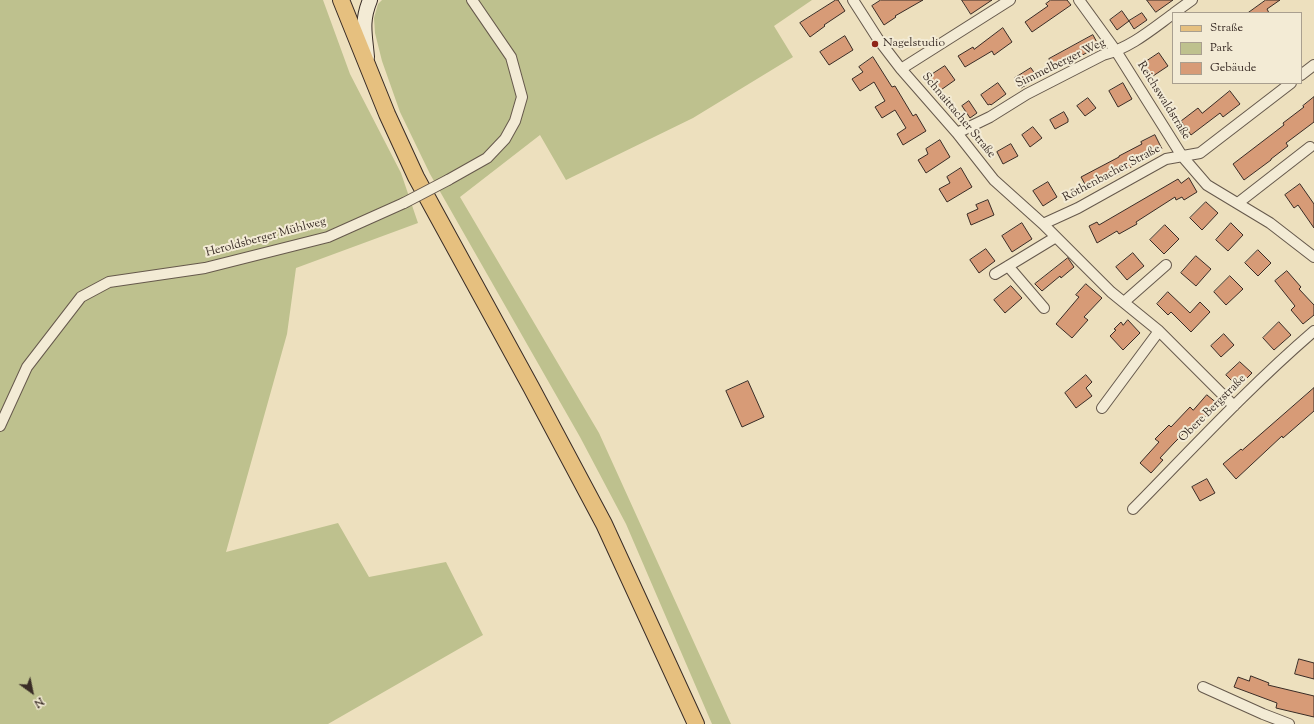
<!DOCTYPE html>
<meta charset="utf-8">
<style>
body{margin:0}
#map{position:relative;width:1314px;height:724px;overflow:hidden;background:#ede0be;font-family:"Sorts Mill Goudy",serif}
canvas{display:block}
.legend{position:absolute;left:1172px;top:12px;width:130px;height:72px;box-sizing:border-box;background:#f3ebd5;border:1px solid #a99f8f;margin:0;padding:5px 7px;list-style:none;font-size:12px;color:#392c26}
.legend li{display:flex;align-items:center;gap:8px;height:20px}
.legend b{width:20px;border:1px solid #a99f8f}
.north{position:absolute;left:12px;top:672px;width:40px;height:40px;-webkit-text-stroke:3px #f3ebd5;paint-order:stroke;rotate:147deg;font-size:11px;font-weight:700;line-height:16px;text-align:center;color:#392c26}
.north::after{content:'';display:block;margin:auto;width:14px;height:18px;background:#392c26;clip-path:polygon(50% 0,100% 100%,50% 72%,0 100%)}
</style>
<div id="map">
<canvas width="1314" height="724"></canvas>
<ul class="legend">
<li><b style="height:5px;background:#e6c07f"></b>Straße</li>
<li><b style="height:11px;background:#bec18e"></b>Park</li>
<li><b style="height:11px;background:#d79b77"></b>Gebäude</li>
</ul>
<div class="north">N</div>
</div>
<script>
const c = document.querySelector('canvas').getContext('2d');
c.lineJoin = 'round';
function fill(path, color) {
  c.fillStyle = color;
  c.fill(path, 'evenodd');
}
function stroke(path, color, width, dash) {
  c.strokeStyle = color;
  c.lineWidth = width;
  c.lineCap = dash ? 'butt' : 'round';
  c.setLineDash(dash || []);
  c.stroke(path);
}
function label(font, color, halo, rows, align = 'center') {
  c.font = font + ' "Sorts Mill Goudy",serif';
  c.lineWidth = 4;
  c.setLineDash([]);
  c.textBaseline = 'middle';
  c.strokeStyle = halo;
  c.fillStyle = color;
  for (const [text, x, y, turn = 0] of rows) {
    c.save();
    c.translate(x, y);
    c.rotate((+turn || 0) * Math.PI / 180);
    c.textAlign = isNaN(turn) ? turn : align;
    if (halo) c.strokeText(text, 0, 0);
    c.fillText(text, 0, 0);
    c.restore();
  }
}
const green = new Path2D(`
 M0 0H323L350 74 401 173 418 223 296 268 287 334 226 552 338 523 369 577 446 562 483 635 328 724H0Z
 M382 0H812L774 26 793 57 693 118 566 180 540 135 460 197 599 433 731 724H712L626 524 580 437 430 174 400 112 382 61 375 33 374 18 378 4Z`);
const building = new Path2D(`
 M836 0H838L845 11 824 25 825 26 810 37 800 23Z
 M881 0H923L895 16 896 17 884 25 872 6Z
 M962 0H992L971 14Z
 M1051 0H1067L1071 5 1032 32 1025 22 1048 6 1046 4Z
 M1147 0H1173L1156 12Z
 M1266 0H1280L1267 9 1269 13H1248Z
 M1122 11 1129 21 1117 30 1110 20Z
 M1142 13 1147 20 1134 29 1129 21Z
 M1003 28 1012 42 994 55 992 51 965 67 958 56 973 47 974 49Z
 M1093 35 1099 46 1055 70 1049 59Z
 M845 36 853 50 829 65 820 52Z
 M1159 53 1168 66 1150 78 1141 65Z
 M873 57 892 87 895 86 913 116 916 114 926 131 903 145 897 134 906 128 895 110 882 118 875 107 885 101 874 82 860 91 852 79 863 72 859 67Z
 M945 66 955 80 938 92 928 77Z
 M1031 68 1038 78 1021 88 1015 78Z
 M998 83 1006 94 991 105 990 104 988 105 981 95Z
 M1123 83 1132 99 1118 107 1109 91Z
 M1230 91 1240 104 1223 117 1220 113 1191 135 1181 121 1198 108 1202 113Z
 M1314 97V122L1286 143 1288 146 1271 159V160L1244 180 1233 164 1284 125 1283 123 1304 107 1303 106Z
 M1088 98 1096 108 1085 116 1077 106Z
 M969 101 977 113 970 118 962 106Z
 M1064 112 1068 119V122L1055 129 1050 120Z
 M1033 127 1042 138 1030 147 1022 135Z
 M1155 135 1162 149 1142 159 1143 160 1119 174 1087 188 1081 177 1119 157V156L1142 144 1141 142Z
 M940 140 950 157 926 173 918 160 928 154 926 149Z
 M1011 144 1018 156 1003 164 997 152Z
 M961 168 972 187 947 202 939 189 950 183 947 177Z
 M1189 178 1197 192 1184 200 1182 197 1176 200 1175 197 1136 222 1137 224 1119 234 1117 231 1097 243 1089 226 1097 222 1099 225 1178 179 1181 183Z
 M1048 182 1057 197 1043 206 1033 191Z
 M1300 184 1314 204V228L1298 205 1294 208 1285 195Z
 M988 200 994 215 971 225 967 214 978 209 976 205Z
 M1206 202 1218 213 1202 230 1190 218Z
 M1022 223 1032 239 1012 252 1002 236Z
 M1231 223 1243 235 1228 251 1216 240Z
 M1165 225 1179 239 1164 254 1150 240Z
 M986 249 995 261 979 273 970 260Z
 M1258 250 1271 263 1258 276 1245 263Z
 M1133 253 1144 266 1127 280 1116 267Z
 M1196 256 1211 269 1196 286 1181 273Z
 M1068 258 1074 267 1061 278 1060 276 1042 291 1035 284Z
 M1287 271 1301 287 1299 289 1314 305V315L1303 324 1291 310 1295 306 1275 281Z
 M1230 276 1243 289 1226 305 1214 292Z
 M1086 284 1102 298 1084 317 1088 320 1072 338 1056 324 1079 297 1076 295Z
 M1011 286 1022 298 1005 313 994 300Z
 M1168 292 1190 313 1200 302 1210 312 1191 332 1171 312 1168 315 1157 304Z
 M1128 320 1140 333 1123 350 1110 336 1116 330 1114 329 1121 322 1123 325Z
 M1279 322 1291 335 1274 350 1263 338Z
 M1224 334 1234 345 1221 357 1211 346Z
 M1240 362 1252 373 1238 387 1226 375Z
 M1086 375 1092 382 1086 388 1092 396 1076 408 1065 393Z
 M748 381 764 417 742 427 726 391Z
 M1314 388V411L1283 438 1282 436 1236 479 1223 464 1241 449 1242 450Z
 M1207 395 1218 404 1192 431 1189 428 1174 443 1160 458 1163 460 1151 473 1140 463 1159 442 1155 439 1169 425 1171 427 1190 407 1193 410Z
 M1207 479 1215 493 1200 501 1192 487Z
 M1299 659 1314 663V679L1295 674Z
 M1251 676 1269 683 1268 685 1314 696V717L1276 708 1277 703 1234 687 1238 677 1249 681Z`);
const street = new Path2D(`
 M853 0 878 39 901 69 957 133 994 180 1043 224 1111 292 1159 331 1234 406
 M1079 0 1116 51 1182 156 1207 185 1270 223 1314 257
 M1174 13 1192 0
 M901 69 1010 0
 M1301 75 1314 65
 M957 133 990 117 1027 94 1103 55C1130 48 1151 30 1173 14
 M448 180 487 158 505 139 515 121 522 97 511 57 472 0
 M1238 203 1310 147
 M1043 224 1078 208 1166 159 1200 153 1291 83
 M1008 266 1044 308
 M995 274 1056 237
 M1124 302 1166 265
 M1102 408 1159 331
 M0 426 27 367 81 297 109 282 205 268 328 237 404 203
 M1133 509C1192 449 1250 386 1314 331
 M1203 687 1263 714 1289 724`);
const secondary = new Path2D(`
 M367 57C365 34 361 22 370 0`);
const primary = new Path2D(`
 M341 0 387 114 416 177 531 387 604 524 696 724`);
const streetBridge = new Path2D(`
 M404 203 448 180`);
const markers = [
 [875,44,4,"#8f2418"]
];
const poiNames = [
 ["Nagelstudio",883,44]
];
const streetNames = [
 ["Simmelberger Weg",1061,64,-26],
 ["Reichswaldstraße",1163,101,58],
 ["Schnaittacher Straße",958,116,50],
 ["Röthenbacher Straße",1112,174,-28],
 ["Heroldsberger Mühlweg",266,238,-15],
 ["Obere Bergstraße",1213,409,-45]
];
fill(green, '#bec18e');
fill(building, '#d79b77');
stroke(building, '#392c26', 1);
stroke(street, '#66594c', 12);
stroke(secondary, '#392c26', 16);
stroke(primary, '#392c26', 18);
stroke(street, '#f3ebd5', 10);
stroke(secondary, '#f3ebd5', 14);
stroke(primary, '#e6c07f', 16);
stroke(streetBridge, '#66594c', 12, []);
stroke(streetBridge, '#f3ebd5', 10);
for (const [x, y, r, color] of markers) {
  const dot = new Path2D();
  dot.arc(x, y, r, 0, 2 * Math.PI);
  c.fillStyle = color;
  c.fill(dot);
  stroke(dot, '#f3ebd5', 1.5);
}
label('12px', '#392c26', '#f3ebd5', poiNames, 'left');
label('12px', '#392c26', '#f3ebd5', streetNames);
</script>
